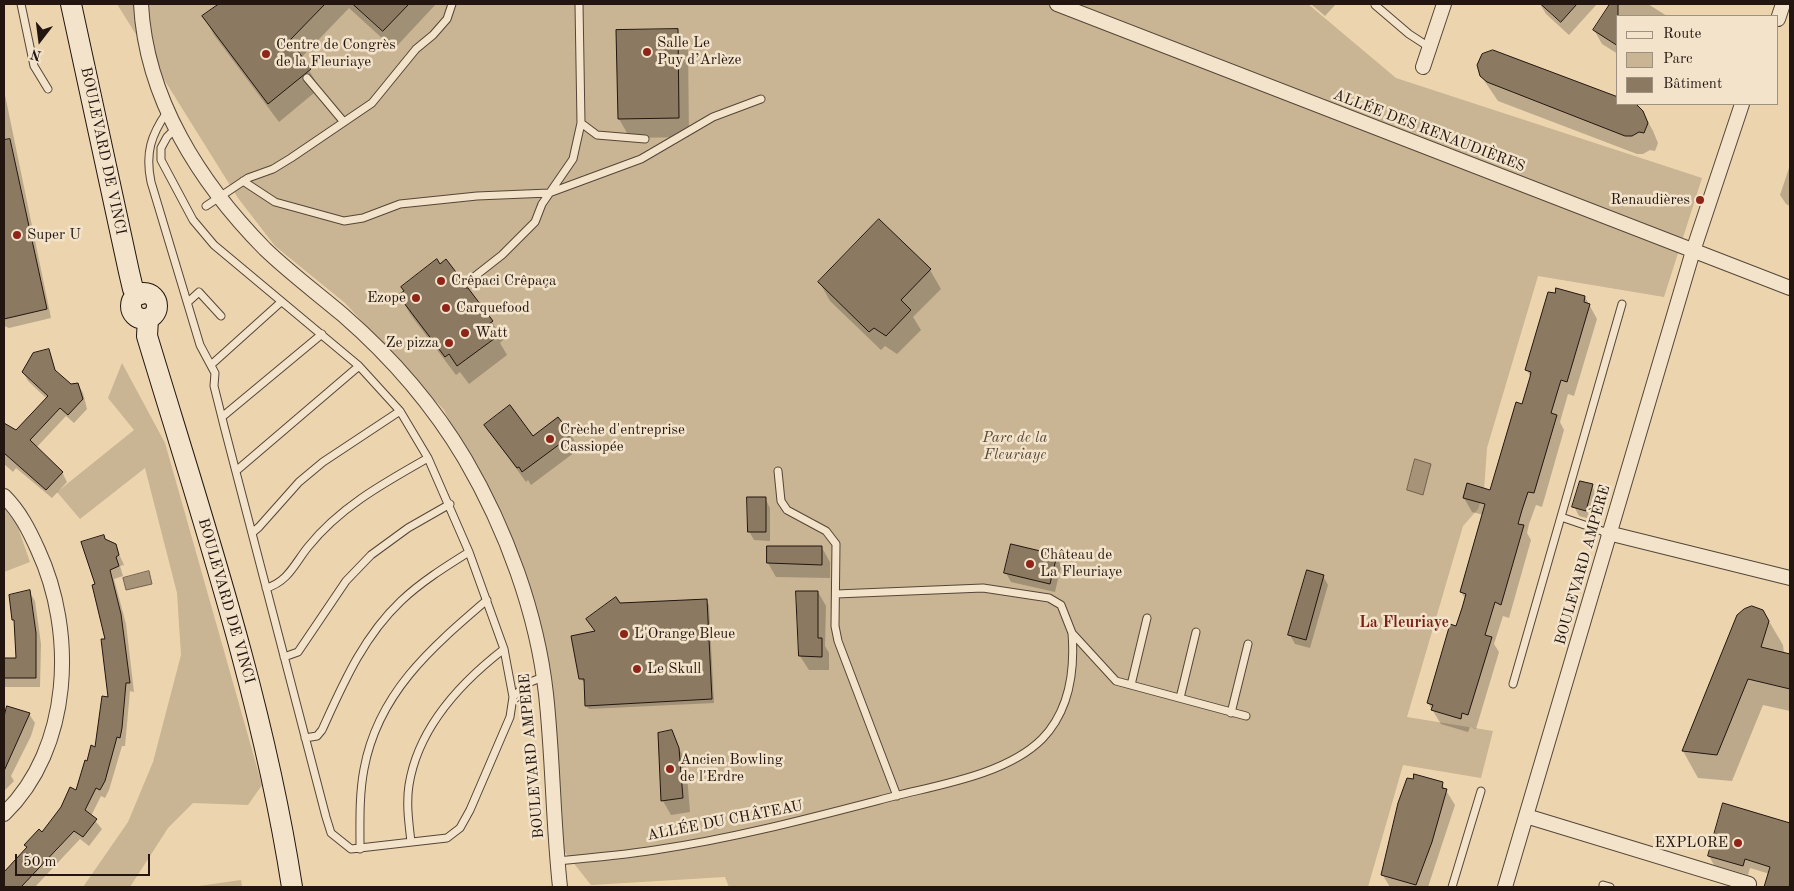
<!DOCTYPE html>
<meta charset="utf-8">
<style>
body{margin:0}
#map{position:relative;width:1794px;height:891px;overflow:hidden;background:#ebd4ae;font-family:"Old Standard TT",serif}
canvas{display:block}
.frame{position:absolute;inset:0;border:5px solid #231610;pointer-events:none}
.legend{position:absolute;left:1616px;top:15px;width:162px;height:90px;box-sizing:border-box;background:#f2e3ca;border:1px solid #9f9180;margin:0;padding:6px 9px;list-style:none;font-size:15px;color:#231610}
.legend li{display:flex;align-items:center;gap:10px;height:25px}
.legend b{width:25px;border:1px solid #9f9180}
.north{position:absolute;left:15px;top:15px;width:50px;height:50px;-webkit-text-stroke:4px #f2e3ca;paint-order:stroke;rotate:195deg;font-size:14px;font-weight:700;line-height:20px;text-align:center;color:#231610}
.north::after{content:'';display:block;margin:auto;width:18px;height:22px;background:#231610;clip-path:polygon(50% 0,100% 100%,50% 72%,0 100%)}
.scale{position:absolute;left:15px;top:854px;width:135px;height:22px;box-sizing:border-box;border:2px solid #231610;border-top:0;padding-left:6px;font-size:15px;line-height:18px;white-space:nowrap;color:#231610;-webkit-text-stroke:4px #f2e3ca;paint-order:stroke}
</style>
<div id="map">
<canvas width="1794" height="891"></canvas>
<div class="frame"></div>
<ul class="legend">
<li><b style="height:6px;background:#f2e3ca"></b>Route</li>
<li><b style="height:14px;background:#c9b493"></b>Parc</li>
<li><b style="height:14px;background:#8b7962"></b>Bâtiment</li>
</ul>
<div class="north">N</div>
<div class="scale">50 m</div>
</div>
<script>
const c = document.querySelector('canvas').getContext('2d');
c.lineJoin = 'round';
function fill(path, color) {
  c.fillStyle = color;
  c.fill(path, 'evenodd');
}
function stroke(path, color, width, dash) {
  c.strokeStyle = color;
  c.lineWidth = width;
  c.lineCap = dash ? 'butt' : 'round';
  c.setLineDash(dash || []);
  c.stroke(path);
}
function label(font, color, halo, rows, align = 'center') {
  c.font = font + ' "Old Standard TT",serif';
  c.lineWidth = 5;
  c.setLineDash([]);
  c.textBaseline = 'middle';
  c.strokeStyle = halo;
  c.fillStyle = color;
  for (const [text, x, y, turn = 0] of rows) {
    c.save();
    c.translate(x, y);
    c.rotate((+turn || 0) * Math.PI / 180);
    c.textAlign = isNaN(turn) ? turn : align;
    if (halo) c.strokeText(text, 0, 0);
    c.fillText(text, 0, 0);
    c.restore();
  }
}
const green = new Path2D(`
 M117 4H1308L1396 78 1702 178 1664 297 1538 276 1487 448 1484 490 1478 509 1463 526 1407 717 1493 731 1481 778 1403 765 1368 887H729L725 877 591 885 564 851 558 789 524 570 444 410 345 303 275 246 238 198Z
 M122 363 165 443 262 785 248 805 193 803 168 828 130 887H83L128 822 153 762 181 655 177 593 145 468 80 519 57 492 134 430 108 398Z
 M4 507 14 516 30 562 4 572Z
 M241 880 242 887H192Z`);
const water = new Path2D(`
 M1415 459 1431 464 1423 495 1407 490Z
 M149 571 152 584 126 590 123 578Z`);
const shadow = new Path2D(`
 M221 4H436L394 49 349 8 301 58 320 88 279 122 214 35 204 16Z
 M1311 4H1336L1325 16Z
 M1540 4H1597L1569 35 1546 14Z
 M1613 4H1648L1667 16H1618V54L1602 44 1594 30Z
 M677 30 688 48 689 137 630 138 619 119 618 31Z
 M1486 53 1501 54 1618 104 1635 105 1642 111 1653 131 1658 143 1655 151 1650 150 1643 154H1637L1498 101 1481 76 1478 65 1480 57Z
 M4 90 51 318 9 328 4 326Z
 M1790 165V206L1786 204 1780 195Z
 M440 265 461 280 492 322 503 340 500 343 507 355 469 384 460 372 456 375 410 314 400 296Z
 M930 270 941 289 913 317 921 330 897 354 885 346 881 350 830 301 820 283Z
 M1585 297 1597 319 1574 396 1568 394 1560 422 1564 430 1542 507 1536 505 1529 524 1527 533 1531 540 1509 618 1503 616 1494 644 1499 652 1476 729 1470 727 1468 732 1441 724 1428 703 1466 600 1461 592 1484 515 1472 512 1464 498 1490 491 1531 378 1527 370Z
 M48 351 57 374 71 385 78 384 83 393 87 409 74 423 66 416 36 448 62 472 67 482 52 498 16 468 13 472 4 464V425L16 432 47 399 28 381 23 372Z
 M485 425 532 438 571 435 579 449 531 485 528 480 526 482Z
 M1592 486 1597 495 1590 519 1579 516 1574 506Z
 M765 498 770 508V541L754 540 749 531Z
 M105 540 115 545 124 565 120 566 123 576 114 579 126 624 134 692 130 691 125 746H122L109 790 105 798 101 796 91 816 102 829 89 846 80 839 35 887H4V874L77 792 87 762 96 748 110 698 106 640 97 585Z
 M822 548 830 562V578L776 577 768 563Z
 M1056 556 1061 566 1055 592 1011 582 1006 573Z
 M1323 576 1328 585 1310 648 1295 644 1290 635Z
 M29 591 35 601 41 644 40 687H4V659H17L16 624 14 620Z
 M818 592 826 606 825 646 829 653V670H809L800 656Z
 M706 600 709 605 714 703 589 709 586 705 585 683 580 678 596 632 620 605Z
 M1767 618 1783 645 1784 653 1790 655V711L1763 705 1732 781 1698 778 1683 751Z
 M29 714 35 723 31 736 11 776 14 781 4 791V720Z
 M671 731 686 763 690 812 671 815 663 801Z
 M1442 784 1455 805 1428 887H1390L1382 874Z
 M1724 805 1790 823V887H1766L1770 874 1750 868 1748 875 1714 865 1709 856Z`);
const building = new Path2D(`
 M219 4H325L290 40 311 69 268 104 202 16Z
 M353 4H409L383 31Z
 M1541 4H1577L1561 22Z
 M1610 4H1618V46L1593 30Z
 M678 29 679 118 618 119 616 30Z
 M1493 50 1618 97V104H1636L1643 111 1648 123 1644 133 1639 132 1632 136H1625L1487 82 1480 76 1477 65 1482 54Z
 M10 139 47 309 4 319V140Z
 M879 219 931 269 901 300 911 310 886 336 874 328 869 332 818 282Z
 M437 259 440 264 446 259 462 280 461 287 468 288 493 321 489 324 498 336 457 366 449 354 445 357 398 295 404 291 401 287Z
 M1556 288 1585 296 1584 302 1590 304 1567 382 1561 380 1551 413 1557 415 1534 493 1528 492 1522 510 1518 524 1524 525 1501 605 1495 602 1485 635 1492 637 1468 715 1462 713 1461 719 1431 710 1433 705 1427 703 1450 624 1456 626 1462 608 1466 594 1460 592 1485 504 1463 498 1467 483 1490 490 1516 402 1522 404 1530 377 1531 372 1525 370 1548 292 1555 293Z
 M49 349 55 370 71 384 78 383 83 399 68 415 60 408 30 440 63 472 46 490 4 453V423L16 430 48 396 22 372 33 353Z
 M510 405 533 436 558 417 572 435 522 472 519 467 517 468 484 425Z
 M1580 481 1593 484 1586 511 1572 507Z
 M747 497H766V532H748Z
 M104 535 105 539 116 544 119 555 116 557 119 566 110 570 121 614 130 683H126L122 728 120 738 117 737 105 781 100 790 96 788 85 810 97 819 83 837 74 831 21 887H4V872L27 847 24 845 39 829 42 832 61 807 70 787 76 790 85 760 87 761 91 745 95 747 102 696 108 697 101 639H105L92 585 95 584 81 542Z
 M1011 544 1057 555 1050 584 1004 573Z
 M767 546H822V565L767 563Z
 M1307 570 1324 575 1306 640 1288 635Z
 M30 590 36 633V678H4V658H16L14 620H12L9 595Z
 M796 591H818V638H822V657L799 656Z
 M616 597 620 603 707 599 712 699 585 706 584 679H579L571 636 595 631 586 619Z
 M1752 606 1763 610 1769 621 1761 647 1790 654V689L1748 679 1717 755 1682 751 1737 615 1744 609Z
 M7 706 30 713 4 771V717Z
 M672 730 679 748 683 798 661 801 658 733Z
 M1414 774 1443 782 1442 788 1447 789 1432 842 1416 885 1381 875 1398 803 1407 778 1413 779Z
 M1723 803 1790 823V887H1764L1770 867 1745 859 1743 866 1708 856Z`);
const lane = new Path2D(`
 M21 4 34 66 48 89
 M1375 5 1409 34 1429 47
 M307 78 343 121
 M167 112C151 135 145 153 151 182L200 345 215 373 214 386 224 426 326 817 331 833 351 849 447 838 460 828 470 810 510 717 513 697 504 649 469 552 428 458 400 411 359 366 214 245 193 220 161 160V148L167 137 175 129
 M581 123 597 135 645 139
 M243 181 275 202 344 221 363 218 400 204 477 196 549 193 641 159 713 117 761 99
 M206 206 248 178 273 169 291 158 372 103 416 49 433 35 447 19 452 4
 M465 284 502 255 535 222 542 204 573 159 581 123 579 4
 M188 302 199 292 221 316
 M212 364 281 302
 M222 417 322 334
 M236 471 359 366
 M778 471 781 501 787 510 826 531 836 544 835 626 838 641 897 796
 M1561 517 1608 533
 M252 533 259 527 299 482 323 462 400 411
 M266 588C288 582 295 563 308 547 340 507 384 483 428 458
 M836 594 983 588 1049 598 1061 605 1072 633 1116 681 1246 716
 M284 657 298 652 346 581 371 555 408 528 450 504
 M1513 684 1622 304
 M1131 685 1147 618
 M513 697 528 683 543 677
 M1180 698 1196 632
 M1231 713 1248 644
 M305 738 317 736 322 730C343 684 363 637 401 601 421 582 445 567 469 552
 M411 842C409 824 406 804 409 785 418 728 460 683 504 649
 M360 849C360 823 359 795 364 769 378 693 431 648 487 600
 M557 861C590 858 623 855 655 850 737 838 818 816 899 795 944 784 1008 773 1042 739 1069 711 1075 671 1072 633
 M1452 887 1481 791
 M1603 887V885L1610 887`);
const street = new Path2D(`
 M141 4C146 99 200 183 265 249 290 273 317 293 343 315 390 356 433 405 465 459 506 529 537 613 546 694 553 758 553 823 560 887
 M1057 4 1790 288
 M1778 19 1783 4
 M1423 67 1444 4
 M4 496C20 512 29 530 38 550 76 632 72 748 4 814
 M1608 533 1790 578
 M1526 816 1749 884
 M1505 887 1693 251 1742 104`);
const secondary = new Path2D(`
 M71 4 129 272 133 289 141 294
 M131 306a13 13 0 1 1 26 0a13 13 0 1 1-26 0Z
 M148 319 147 336C202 518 263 699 292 887`);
const markers = [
 [647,52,5,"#8f2418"],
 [266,54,5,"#8f2418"],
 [1700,200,5,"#8f2418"],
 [17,235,5,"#8f2418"],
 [441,281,5,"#8f2418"],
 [416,298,5,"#8f2418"],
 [446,308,5,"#8f2418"],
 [465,333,5,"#8f2418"],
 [449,343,5,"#8f2418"],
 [550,439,5,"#8f2418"],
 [1030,564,5,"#8f2418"],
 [624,634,5,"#8f2418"],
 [637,669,5,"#8f2418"],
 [670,769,5,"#8f2418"],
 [1738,843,5,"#8f2418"]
];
const poiNames = [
 ["Salle Le",657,43],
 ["Puy d’Arlèze",657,60],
 ["Centre de Congrès",276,45],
 ["de la Fleuriaye",276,62],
 ["Renaudières",1690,200,"right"],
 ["Super U",27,235],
 ["Crêpaci Crêpaça",451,281],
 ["Ezope",406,298,"right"],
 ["Carquefood",456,308],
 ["Watt",475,333],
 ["Ze pizza",439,343,"right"],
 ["Crèche d'entreprise",560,430],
 ["Cassiopée",560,447],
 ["Château de",1040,555],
 ["La Fleuriaye",1040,572],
 ["L'Orange Bleue",634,634],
 ["Le Skull",647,669],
 ["Ancien Bowling",680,760],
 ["de l'Erdre",680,777],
 ["EXPLORE",1728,843,"right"]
];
const streetNames = [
 ["ALLÉE DES RENAUDIÈRES",1429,131,21],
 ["BOULEVARD DE VINCI",103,151,78],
 ["BOULEVARD AMPÈRE",1583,565,-74],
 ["BOULEVARD DE VINCI",226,601,74],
 ["BOULEVARD AMPÈRE",532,756,-95],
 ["ALLÉE DU CHÂTEAU",725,821,-11]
];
const parkNames = [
 ["Parc de la",1015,438],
 ["Fleuriaye",1015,455]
];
const neighbourhoodNames = [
 ["La Fleuriaye",1404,623]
];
fill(green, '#c9b493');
fill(water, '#a79378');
stroke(water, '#72614e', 1);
fill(shadow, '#0003');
fill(building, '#8b7962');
stroke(building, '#231610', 1);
stroke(lane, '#554638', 9);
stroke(street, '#554638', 16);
stroke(secondary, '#231610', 22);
stroke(lane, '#f2e3ca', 7);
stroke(street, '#f2e3ca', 14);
stroke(secondary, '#f2e3ca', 20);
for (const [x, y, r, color] of markers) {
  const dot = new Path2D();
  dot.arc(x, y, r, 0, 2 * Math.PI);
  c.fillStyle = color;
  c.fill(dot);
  stroke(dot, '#f2e3ca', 2);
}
label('15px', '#231610', '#f2e3ca', poiNames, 'left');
label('15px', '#231610', '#f2e3ca', streetNames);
label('italic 15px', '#554537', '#f2e3ca', parkNames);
label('bold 16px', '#7a1f14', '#f2e3ca', neighbourhoodNames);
</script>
